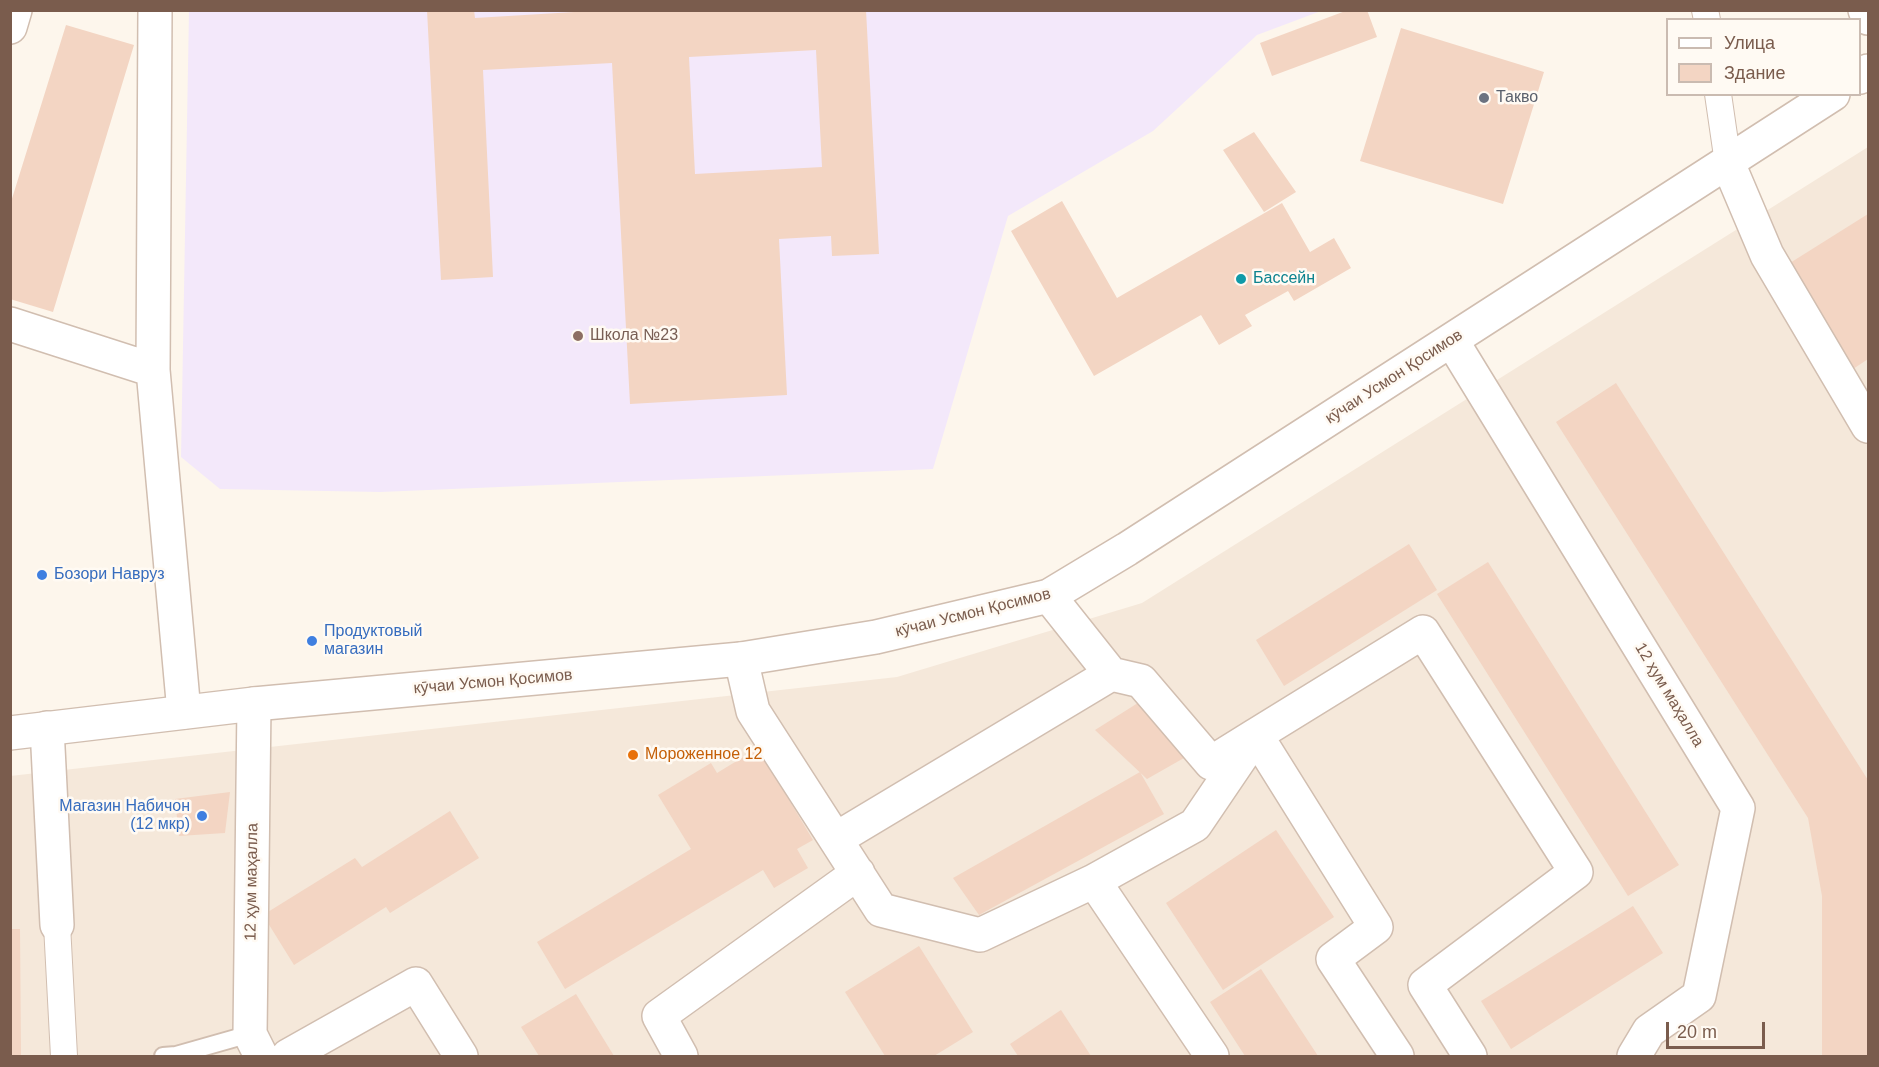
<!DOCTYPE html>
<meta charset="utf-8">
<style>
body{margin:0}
#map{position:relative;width:1879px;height:1067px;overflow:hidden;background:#fdf6ec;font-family:Helvetica,sans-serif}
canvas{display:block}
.frame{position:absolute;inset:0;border:12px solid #7a5c4d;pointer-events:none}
.legend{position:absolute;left:1666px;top:18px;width:195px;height:78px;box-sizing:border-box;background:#fffaf3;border:2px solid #cabbb1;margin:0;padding:8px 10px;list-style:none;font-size:18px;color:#7a5c4d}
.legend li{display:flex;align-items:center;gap:12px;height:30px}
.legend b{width:30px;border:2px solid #cabbb1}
.scale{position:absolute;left:1666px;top:1022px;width:99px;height:27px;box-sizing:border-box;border:3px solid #7a5c4d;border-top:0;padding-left:8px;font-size:18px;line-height:21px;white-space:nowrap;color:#7a5c4d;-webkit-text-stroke:4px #fffaf3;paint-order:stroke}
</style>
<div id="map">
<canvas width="1879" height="1067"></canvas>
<div class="frame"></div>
<ul class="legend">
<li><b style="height:8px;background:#fff"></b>Улица</li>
<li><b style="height:16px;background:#f3d5c3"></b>Здание</li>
</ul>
<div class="scale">20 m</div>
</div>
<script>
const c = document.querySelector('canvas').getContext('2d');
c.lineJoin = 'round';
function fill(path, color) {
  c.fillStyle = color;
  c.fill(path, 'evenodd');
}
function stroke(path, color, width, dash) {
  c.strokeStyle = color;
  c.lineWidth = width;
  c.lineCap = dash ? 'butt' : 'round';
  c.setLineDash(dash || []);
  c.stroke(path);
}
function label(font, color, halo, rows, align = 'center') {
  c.font = font + ' Helvetica,sans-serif';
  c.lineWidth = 5;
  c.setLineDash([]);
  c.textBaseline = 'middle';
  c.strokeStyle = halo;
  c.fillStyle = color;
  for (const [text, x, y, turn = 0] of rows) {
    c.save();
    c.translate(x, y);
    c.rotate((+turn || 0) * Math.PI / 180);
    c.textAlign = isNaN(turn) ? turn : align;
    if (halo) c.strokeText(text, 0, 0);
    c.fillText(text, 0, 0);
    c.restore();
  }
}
const residential = new Path2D(`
 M1868 147V1056H11L10 776 897 677 1142 603Z`);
const education = new Path2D(`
 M189 11H1321L1257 35 1153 131 1008 216 933 469 380 492 220 489 181 457Z`);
const building = new Path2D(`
 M427 10H474L475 18 607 10H866L879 254 832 256 831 236 779 239 787 395 630 404 612 63 483 70 493 277 441 280ZM816 50 822 167 695 174 689 57Z
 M1348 10H1367L1377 37 1272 76 1260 43Z
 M66 25 134 45 53 312 10 299V205Z
 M1401 28 1544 72 1503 204 1360 161Z
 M1254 132 1296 192 1264 212 1223 150Z
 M1062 201 1117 298 1282 203 1310 252 1334 238 1351 268 1294 301 1288 291 1245 315 1252 326 1219 345 1201 315 1094 376 1011 231Z
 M1868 214V359L1847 373 1782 268Z
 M1616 383 1868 780V1056H1822V896L1808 818 1556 422Z
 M1409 544 1437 590 1284 686 1256 640Z
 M1488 562 1679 865 1628 896 1437 594Z
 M1149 696 1191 754 1147 779 1095 730Z
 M758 748 813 840 797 849 808 868 774 888 763 870 565 989 537 942 691 849 658 795 711 763 717 773Z
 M1140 772 1164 814 979 915 953 878Z
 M230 792 225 833 179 836 175 799Z
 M450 811 479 858 390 913 386 907 294 965 263 915 355 858 362 867Z
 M1276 830 1334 917 1223 990 1166 903Z
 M1633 906 1663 953 1511 1049 1481 1001Z
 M10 929H20L21 1056H10Z
 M919 946 973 1032 934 1056H885L845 992Z
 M1261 969 1318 1056H1245L1210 1002Z
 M576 994 614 1056H539L521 1027Z
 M1061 1010 1091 1056H1018L1010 1044Z`);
const service = new Path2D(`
 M163 1056 176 1055 250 1034`);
const pedestrian = new Path2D(`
 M1705 10 1707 20
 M1718 94 1728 163
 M57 925 64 1056`);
const minor = new Path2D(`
 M155 10 153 370 184 712
 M1865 10 1868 18
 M10 27 15 10
 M1728 163 1767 255 1868 426
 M10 324 153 370
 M1452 341 1738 808 1699 996 1649 1031 1634 1056
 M1049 596 1111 674 1141 681 1211 763 1256 735 1376 927 1333 959 1397 1056
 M741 659 753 711 881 910 980 935 1094 881 1195 825 1256 735 1423 632 1576 872 1425 985 1470 1056
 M254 704 250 1034 261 1056
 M47 728 57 925
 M836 839 1111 674
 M1094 881 1212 1056
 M288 1056 416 984 461 1056
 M681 1056 659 1016 858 873`);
const tertiary = new Path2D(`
 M1860 77 1868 71
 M10 733 254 704 741 659 876 637 1049 596 1127 549 1833 94`);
const markers = [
 [1484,98,6,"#6b7280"],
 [1241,279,6,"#0f9aa8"],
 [578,336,6,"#8d6e63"],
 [42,575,6,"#3f7fe0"],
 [312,641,6,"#3f7fe0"],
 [633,755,6,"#e8710a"],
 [202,816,6,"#3f7fe0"]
];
const worshipNames = [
 ["Такво",1496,98]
];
const cultureNames = [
 ["Бассейн",1253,279]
];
const educationNames = [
 ["Школа №23",590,336]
];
const streetNames = [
 ["кӯчаи Усмон Қосимов",1394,377,-33],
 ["кӯчаи Усмон Қосимов",973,613,-14],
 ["кӯчаи Усмон Қосимов",493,682,-5],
 ["12 ҳум маҳалла",1669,695,59],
 ["12 ҳум маҳалла",252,882,-89]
];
const shopNames = [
 ["Бозори Навруз",54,575],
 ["Продуктовый",324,632],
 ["магазин",324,650],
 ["Магазин Набичон",190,807,"right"],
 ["(12 мкр)",190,825,"right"]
];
const foodNames = [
 ["Мороженное 12",645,755]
];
fill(residential, '#f5e8da');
fill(education, '#f3e8fa');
fill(building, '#f3d5c3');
stroke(service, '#d1beb0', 20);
stroke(pedestrian, '#d1beb0', 28);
stroke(minor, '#d1beb0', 36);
stroke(tertiary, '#d1beb0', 36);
stroke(service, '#fff', 16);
stroke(pedestrian, '#fff', 26);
stroke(minor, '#fff', 33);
stroke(tertiary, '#fff', 33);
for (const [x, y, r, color] of markers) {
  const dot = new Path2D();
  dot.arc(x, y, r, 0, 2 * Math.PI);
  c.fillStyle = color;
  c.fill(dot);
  stroke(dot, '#fffaf3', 2);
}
label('16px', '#5b616d', '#fffaf3', worshipNames, 'left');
label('16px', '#0d838f', '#fffaf3', cultureNames, 'left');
label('16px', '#785e54', '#fffaf3', educationNames, 'left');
label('16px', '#7a5c4d', '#fffaf3', streetNames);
label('16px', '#366cbe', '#fffaf3', shopNames, 'left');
label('16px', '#c56008', '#fffaf3', foodNames, 'left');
</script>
